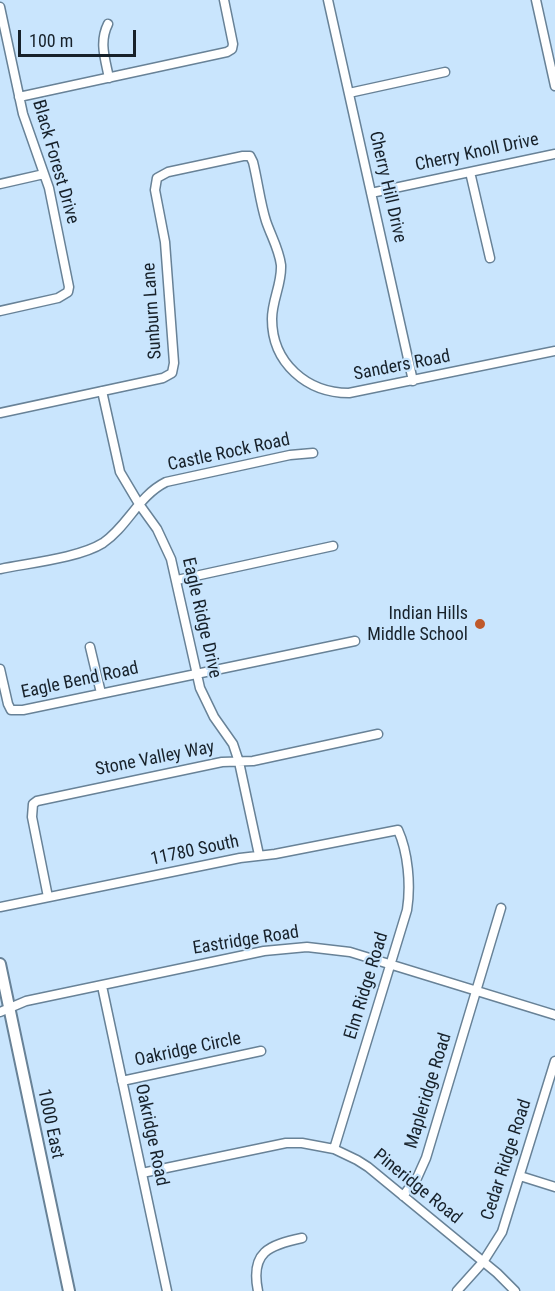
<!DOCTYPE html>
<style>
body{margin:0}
#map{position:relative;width:555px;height:1291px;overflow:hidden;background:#c9e5fd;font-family:"Roboto Condensed",sans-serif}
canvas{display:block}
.scale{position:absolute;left:18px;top:30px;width:118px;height:27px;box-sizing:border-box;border:3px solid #17212a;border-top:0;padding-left:8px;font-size:18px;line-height:21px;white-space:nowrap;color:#17212a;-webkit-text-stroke:4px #c9e5fd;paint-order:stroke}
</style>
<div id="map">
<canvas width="555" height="1291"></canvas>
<div class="scale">100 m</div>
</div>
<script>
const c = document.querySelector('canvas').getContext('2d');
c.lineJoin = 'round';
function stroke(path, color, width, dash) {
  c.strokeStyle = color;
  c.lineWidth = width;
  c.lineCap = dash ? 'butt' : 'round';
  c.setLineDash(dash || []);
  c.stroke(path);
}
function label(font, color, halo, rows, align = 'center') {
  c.font = font + ' "Roboto Condensed",sans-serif';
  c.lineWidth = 4.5;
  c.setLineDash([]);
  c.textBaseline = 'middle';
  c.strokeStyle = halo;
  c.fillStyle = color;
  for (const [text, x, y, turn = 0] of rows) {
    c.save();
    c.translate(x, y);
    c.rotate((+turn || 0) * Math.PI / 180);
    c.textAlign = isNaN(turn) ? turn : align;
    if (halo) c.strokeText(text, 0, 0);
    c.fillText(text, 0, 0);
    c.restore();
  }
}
const minor = new Path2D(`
 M328 0 413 381
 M536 0 555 86
 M0 7 23 114 49 188 69 287 68 292 58 298 0 311
 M108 24C99 42 105 58 109 78
 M349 93 445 72
 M19 97 227 52 232 49 233 44 224 0
 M470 172 490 258
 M0 184 44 174
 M371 193 555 154
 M102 391 120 472 139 504 157 529 171 559 200 688 214 717 233 744 239 762 259 855
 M0 413 163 378 172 373 174 363 165 242 155 190 157 178 168 172 243 156H250L253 162C258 182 260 202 266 221 271 236 279 249 281 265 282 284 272 300 272 319 272 363 307 393 349 393L555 351
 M0 569C29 563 79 558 103 543 128 526 138 496 166 482L290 455 313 453
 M177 580 333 546
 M90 647 101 693
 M0 669 8 704 11 710H23L355 641
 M48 897 32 817 33 804 37 801 222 762 253 761 378 734
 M0 907 240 858 275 854 398 830C408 852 411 885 407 910L334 1149
 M102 986 167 1291
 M0 1012 26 1001 264 951 307 947 350 952 555 1015
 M122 1081 261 1051
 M142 1173 286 1143H302L334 1149 357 1160 368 1167 497 1273 515 1291
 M520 1176 555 1187
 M403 1196 417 1178 426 1158 501 908
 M258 1291C250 1252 269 1245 302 1238
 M457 1291 483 1262 502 1232 555 1061`);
const tertiary = new Path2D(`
 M0 964 69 1291`);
const markers = [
 [480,624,6,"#bf592a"]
];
const streetNames = [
 ["Cherry Knoll Drive",477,153,-12],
 ["Black Forest Drive",55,162,74],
 ["Cherry Hill Drive",387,187,77],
 ["Sunburn Lane",153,311,-94],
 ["Sanders Road",402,366,-11],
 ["Castle Rock Road",229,453,-12],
 ["Eagle Ridge Drive",201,618,77],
 ["Eagle Bend Road",80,681,-12],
 ["Stone Valley Way",155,759,-11],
 ["11780 South",195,851,-12],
 ["Eastridge Road",246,941,-9],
 ["Elm Ridge Road",367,986,-73],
 ["Oakridge Circle",188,1050,-12],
 ["Mapleridge Road",429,1091,-73],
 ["1000 East",50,1124,78],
 ["Oakridge Road",151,1135,78],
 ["Cedar Ridge Road",507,1160,-72],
 ["Pineridge Road",417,1187,39]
];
const poiNames = [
 ["Indian Hills",468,614],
 ["Middle School",468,635]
];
stroke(minor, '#688297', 11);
stroke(tertiary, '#688297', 14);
stroke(minor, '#fff', 8);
stroke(tertiary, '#fff', 10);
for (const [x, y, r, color] of markers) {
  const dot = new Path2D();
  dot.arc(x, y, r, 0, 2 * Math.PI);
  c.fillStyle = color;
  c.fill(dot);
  stroke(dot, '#c9e5fd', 2);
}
label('18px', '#17212a', '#c9e5fd', streetNames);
label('18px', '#17212a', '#c9e5fd', poiNames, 'right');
</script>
